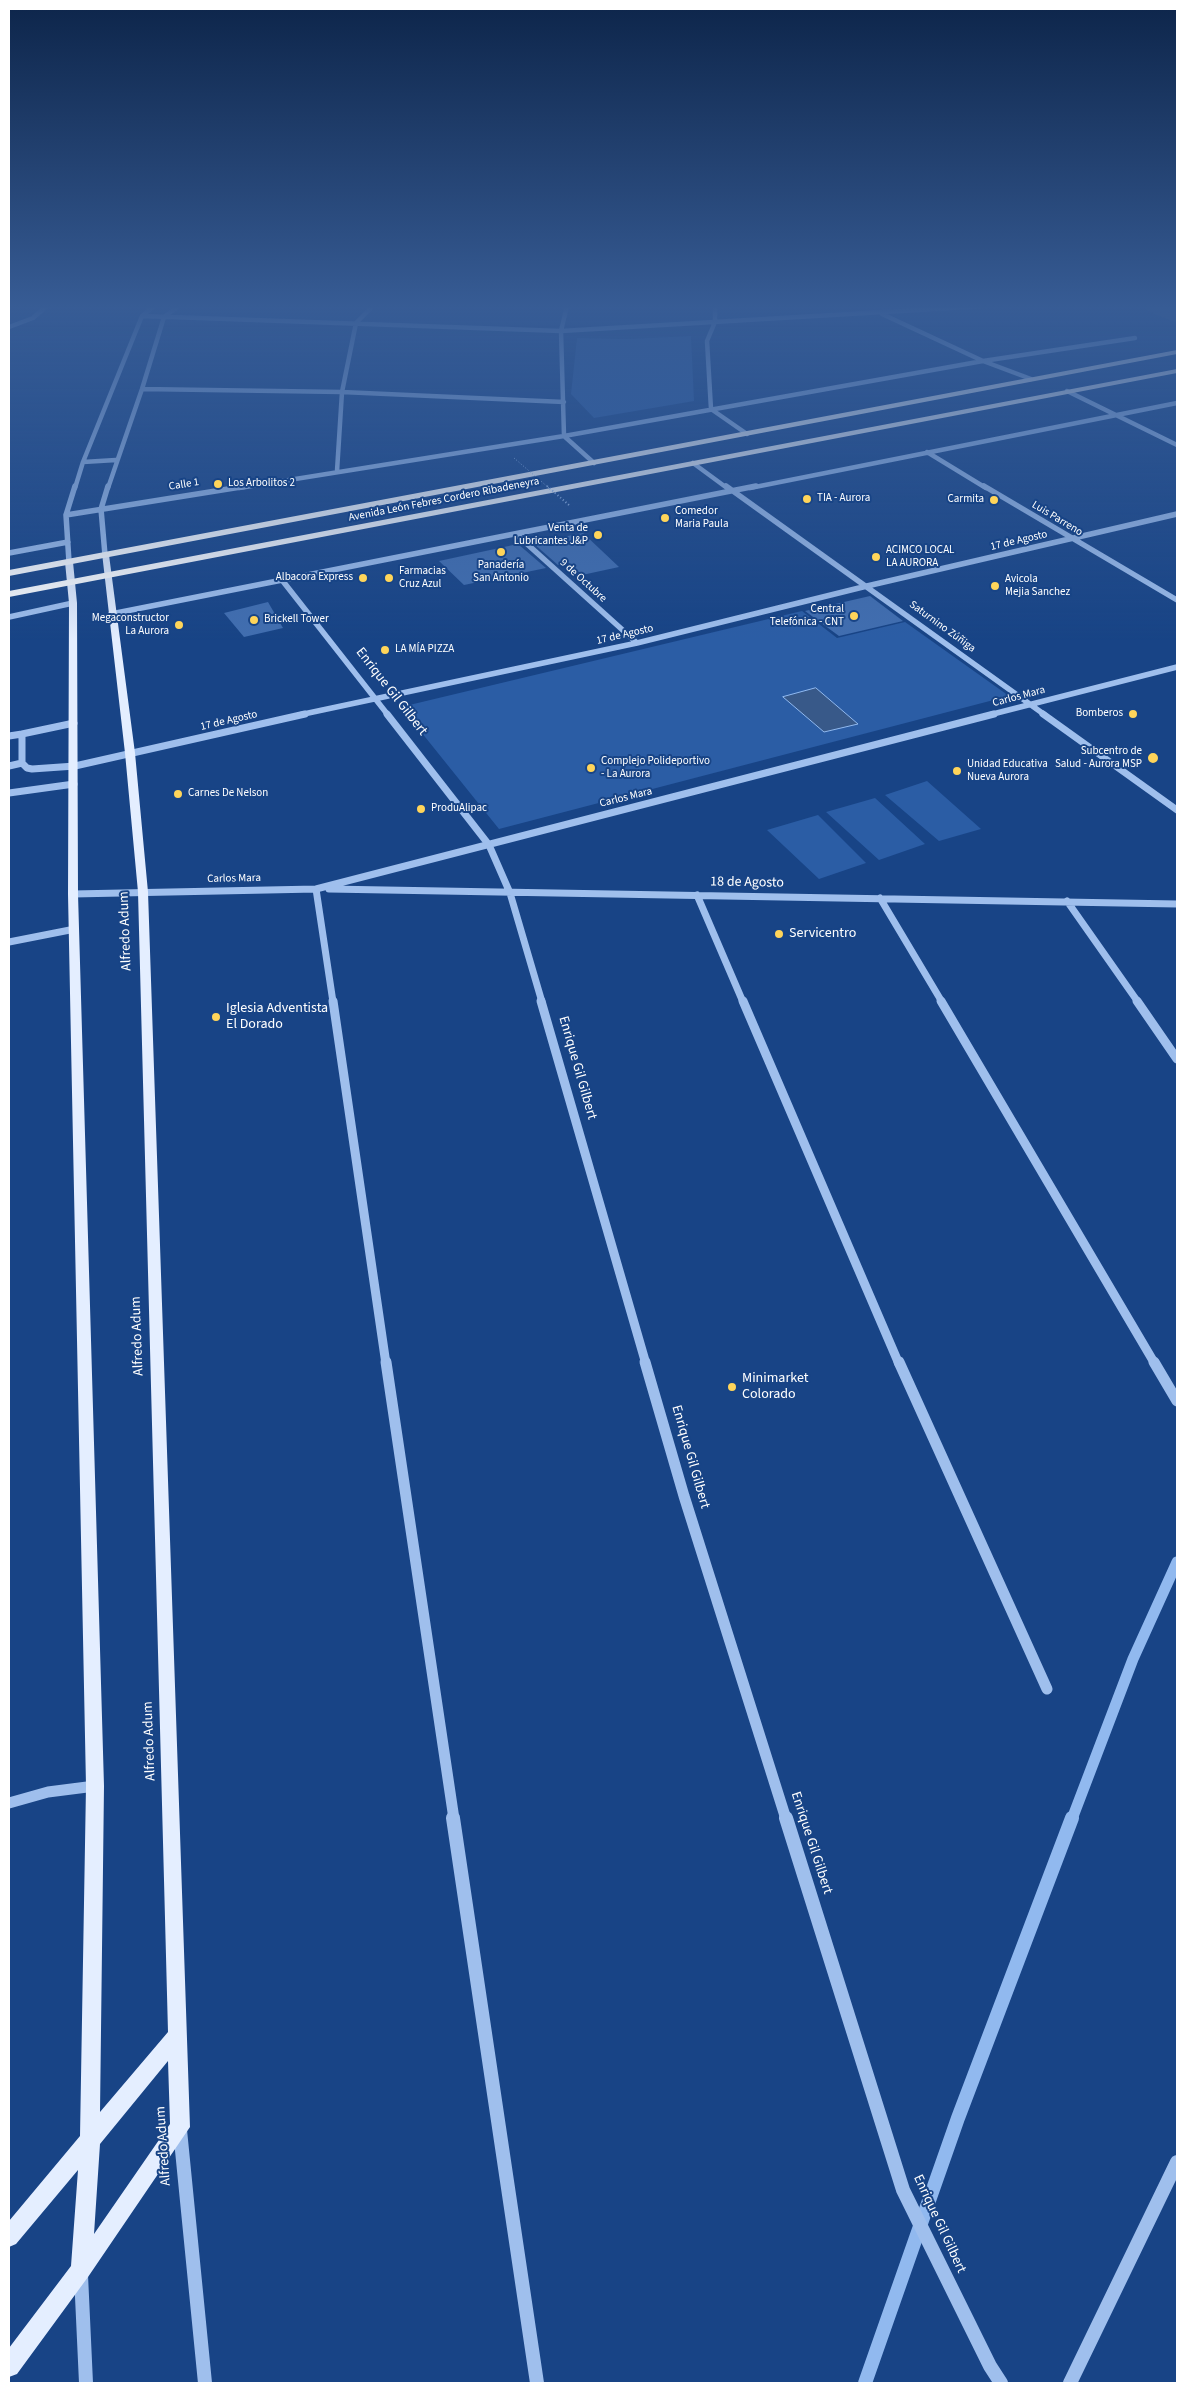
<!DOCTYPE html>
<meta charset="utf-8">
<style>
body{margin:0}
#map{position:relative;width:1186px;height:2392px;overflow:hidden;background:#184486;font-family:"Source Sans 3",sans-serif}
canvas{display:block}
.frame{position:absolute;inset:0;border:10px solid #fff;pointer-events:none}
</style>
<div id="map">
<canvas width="1186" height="2392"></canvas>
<div class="frame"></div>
</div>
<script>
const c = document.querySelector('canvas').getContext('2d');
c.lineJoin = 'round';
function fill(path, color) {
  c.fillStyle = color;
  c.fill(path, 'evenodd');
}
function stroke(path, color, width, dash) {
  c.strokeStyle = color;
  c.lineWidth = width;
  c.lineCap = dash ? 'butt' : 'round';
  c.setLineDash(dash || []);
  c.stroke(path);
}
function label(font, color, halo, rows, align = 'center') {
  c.font = font + ' "Source Sans 3",sans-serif';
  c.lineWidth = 4;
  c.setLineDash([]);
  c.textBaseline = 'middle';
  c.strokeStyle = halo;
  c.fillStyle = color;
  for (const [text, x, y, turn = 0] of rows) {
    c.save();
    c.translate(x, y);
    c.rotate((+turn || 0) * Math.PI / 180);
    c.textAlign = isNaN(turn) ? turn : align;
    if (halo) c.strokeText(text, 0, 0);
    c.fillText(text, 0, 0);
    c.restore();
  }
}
const green = new Path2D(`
 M691 336 694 401 594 418 571 394 577 338 627 339Z
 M802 611 837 638 905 622 1009 696 499 829 401 707Z
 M927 781 981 829 939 841 885 795Z
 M875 798 925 844 879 860 826 812Z
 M818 815 866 863 819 879 767 830Z`);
const water = new Path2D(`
 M816 688 858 724 824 732 783 697Z`);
const streamFar1 = new Path2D(`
 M1072 1819 1133 1659 1177 1562`);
const stream = new Path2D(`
 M865 2383 958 2118 1072 1818`);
const river = new Path2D(`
 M1145 306 1177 307V323L1148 311Z`);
const building = new Path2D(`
 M583 533 619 567 582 575 569 563 558 565 533 543Z
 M518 544 546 568 464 585 439 561Z
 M870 596 903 621 839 636 805 611Z
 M268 602 283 628 244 637 224 613Z`);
const minorFar5 = new Path2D(`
 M567 306 561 331 564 436 594 463
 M715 306V322L707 341 711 409 747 434
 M882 314 983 361 1031 379
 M142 316 561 331 985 306
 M9 327 33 318 47 306
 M142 389 342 392 564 402
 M1067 391 1177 445
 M927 452 986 488
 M83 462 116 460
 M693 463 727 488
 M337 471 342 392 356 323 373 306
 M75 488 83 462 142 316 154 306
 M108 488 142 389 164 317 179 306
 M239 488 564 436 983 361 1135 338
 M750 488 1177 403`);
const minorFar4 = new Path2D(`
 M726 486 1045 715
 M984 486 1177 600
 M66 515 247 486
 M516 534 637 643
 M9 553 68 542
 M105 555 101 509 108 486
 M69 562 66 515 75 486
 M282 580 388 715
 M111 614 756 486
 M9 617 73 603
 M299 715 637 643 867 586 1177 514
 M989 715 1177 667`);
const minorFar3 = new Path2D(`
 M387 714 489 845 510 893 542 1002
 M1043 714 1177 810
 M74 723 22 734V763L27 768 32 769 75 766 305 714
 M9 736 22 734
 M9 766 22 763
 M9 793 74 784
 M316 889 333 1002
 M329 889 1177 904
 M73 894 316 889 994 714
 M697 895 743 1002
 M880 898 942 1002
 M1067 901 1138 1002
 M9 942 75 929`);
const minorFar2 = new Path2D(`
 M333 1001 386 1364
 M541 1001 646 1364
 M743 1001 899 1364
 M941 1001 1155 1364
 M1137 1001 1177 1059`);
const minorFar1 = new Path2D(`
 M386 1362 454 1819
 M645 1362 684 1496 786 1819
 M899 1362 1047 1689
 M1154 1362 1177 1401
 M9 1803 48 1792 95 1786`);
const minor = new Path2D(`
 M453 1818 537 2383
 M786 1818 903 2190 990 2366 1001 2383
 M180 2130 205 2383
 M81 2275 86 2383
 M1070 2383 1177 2162`);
const major = new Path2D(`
 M102 553 109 555 135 753 148 892 190 2127 88 2277 17 2374 9 2377V2348L71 2266 78 2170 16 2244 9 2247V2221L80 2136 86 1786 68 894 69 603 65 562 69 560 73 562 77 603 78 894 104 1786 100 2112 168 2032 138 892 125 753ZM168 2061 170 2124 94 2234 100 2144Z`);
const highway = new Path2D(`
 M1177 350V354L9 576V570Z
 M1177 369V373L9 597V591Z`);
const pathBridgeFar1 = new Path2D(`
 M514 458 549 488`);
const pathBridge = new Path2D(`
 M547 486 569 505`);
const markers = [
 [218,484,5,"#ffd55a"],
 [807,499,5,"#ffd55a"],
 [994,500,5,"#ffd55a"],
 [665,518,5,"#ffd55a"],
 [598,535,5,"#ffd55a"],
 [501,552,5,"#ffd55a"],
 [876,557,5,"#ffd55a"],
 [363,578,5,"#ffd55a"],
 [389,578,5,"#ffd55a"],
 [995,586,5,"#ffd55a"],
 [854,616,5,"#ffd55a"],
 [254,620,5,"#ffd55a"],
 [179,625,5,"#ffd55a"],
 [385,650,5,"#ffd55a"],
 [1133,714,5,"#ffd55a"],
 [1153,758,6,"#ffd55a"],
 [591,768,5,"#ffd55a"],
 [957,771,5,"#ffd55a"],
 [178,794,5,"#ffd55a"],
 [421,809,5,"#ffd55a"],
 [779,934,5,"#ffd55a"],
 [216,1017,5,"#ffd55a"],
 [732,1387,5,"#ffd55a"]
];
const farPoinames = [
 ["Los Arbolitos 2",228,484],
 ["TIA - Aurora",817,499],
 ["Carmita",984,500,"right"],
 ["Comedor",675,512],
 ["Maria Paula",675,525],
 ["Venta de",588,529,"right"],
 ["Lubricantes J&P",588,542,"right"],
 ["ACIMCO LOCAL",886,551],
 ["LA AURORA",886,564],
 ["Panadería",501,566,"center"],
 ["San Antonio",501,579,"center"],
 ["Farmacias",399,572],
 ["Cruz Azul",399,585],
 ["Albacora Express",353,578,"right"],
 ["Avicola",1005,580],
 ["Mejia Sanchez",1005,593],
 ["Central",844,610,"right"],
 ["Telefónica - CNT",844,623,"right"],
 ["Megaconstructor",169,619,"right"],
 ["La Aurora",169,632,"right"],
 ["Brickell Tower",264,620],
 ["LA MÍA PIZZA",395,650],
 ["Bomberos",1123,714,"right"],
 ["Subcentro de",1142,752,"right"],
 ["Salud - Aurora MSP",1142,765,"right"],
 ["Complejo Polideportivo",601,762],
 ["- La Aurora",601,775],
 ["Unidad Educativa",967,765],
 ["Nueva Aurora",967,778],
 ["Carnes De Nelson",188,794],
 ["ProduAlipac",431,809]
];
const farStreetnames = [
 ["Calle 1",184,485,-9],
 ["Avenida León Febres Cordero Ribadeneyra",444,500,-11],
 ["Luis Parreno",1057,519,31],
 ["17 de Agosto",1019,541,-13],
 ["9 de Octubre",583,581,42],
 ["Saturnino Zúñiga",942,627,36],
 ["17 de Agosto",625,635,-13],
 ["Carlos Mara",1019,697,-15],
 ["17 de Agosto",229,721,-13],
 ["Carlos Mara",626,798,-14],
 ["Carlos Mara",234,879,-1]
];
const streetNames = [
 ["Enrique Gil Gilbert",391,692,52],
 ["18 de Agosto",747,883,1],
 ["Alfredo Adum",126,931,-92],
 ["Enrique Gil Gilbert",577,1068,74],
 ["Alfredo Adum",138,1336,-92],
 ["Enrique Gil Gilbert",690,1457,74],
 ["Alfredo Adum",150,1741,-92],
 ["Enrique Gil Gilbert",811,1843,72],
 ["Alfredo Adum",164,2146,-94],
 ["Enrique Gil Gilbert",939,2224,65]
];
const poiNames = [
 ["Servicentro",789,934],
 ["Iglesia Adventista",226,1009],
 ["El Dorado",226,1025],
 ["Minimarket",742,1379],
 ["Colorado",742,1395]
];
fill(green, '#2b5da5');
fill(water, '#385989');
stroke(water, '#91b9ef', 1);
stroke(streamFar1, '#91b9ef', 11);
stroke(stream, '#91b9ef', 14);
fill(river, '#385989');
fill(building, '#416eb0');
stroke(minorFar5, '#9fbfed', 4.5);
stroke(minorFar4, '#9fbfed', 5.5);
stroke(minorFar3, '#9fbfed', 7);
stroke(minorFar2, '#9fbfed', 9);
stroke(minorFar1, '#9fbfed', 11);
stroke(minor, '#9fbfed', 14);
fill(major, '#e4eeff');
fill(highway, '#fff');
stroke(pathBridgeFar1, '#9fbfed', 1, [1, 2]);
stroke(pathBridge, '#9fbfed', 2, [1, 2.5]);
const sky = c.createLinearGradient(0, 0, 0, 641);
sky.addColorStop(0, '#0d254a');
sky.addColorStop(0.48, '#375c95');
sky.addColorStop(1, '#375c9500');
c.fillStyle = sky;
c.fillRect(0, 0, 1186, 641);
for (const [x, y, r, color] of markers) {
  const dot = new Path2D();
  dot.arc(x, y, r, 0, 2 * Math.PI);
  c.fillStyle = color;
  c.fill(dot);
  stroke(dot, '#184486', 2);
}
label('11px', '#fff', '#184486', farPoinames, 'left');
label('11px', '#fff', '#184486', farStreetnames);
label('14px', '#fff', '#184486', streetNames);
label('14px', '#fff', '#184486', poiNames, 'left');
</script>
